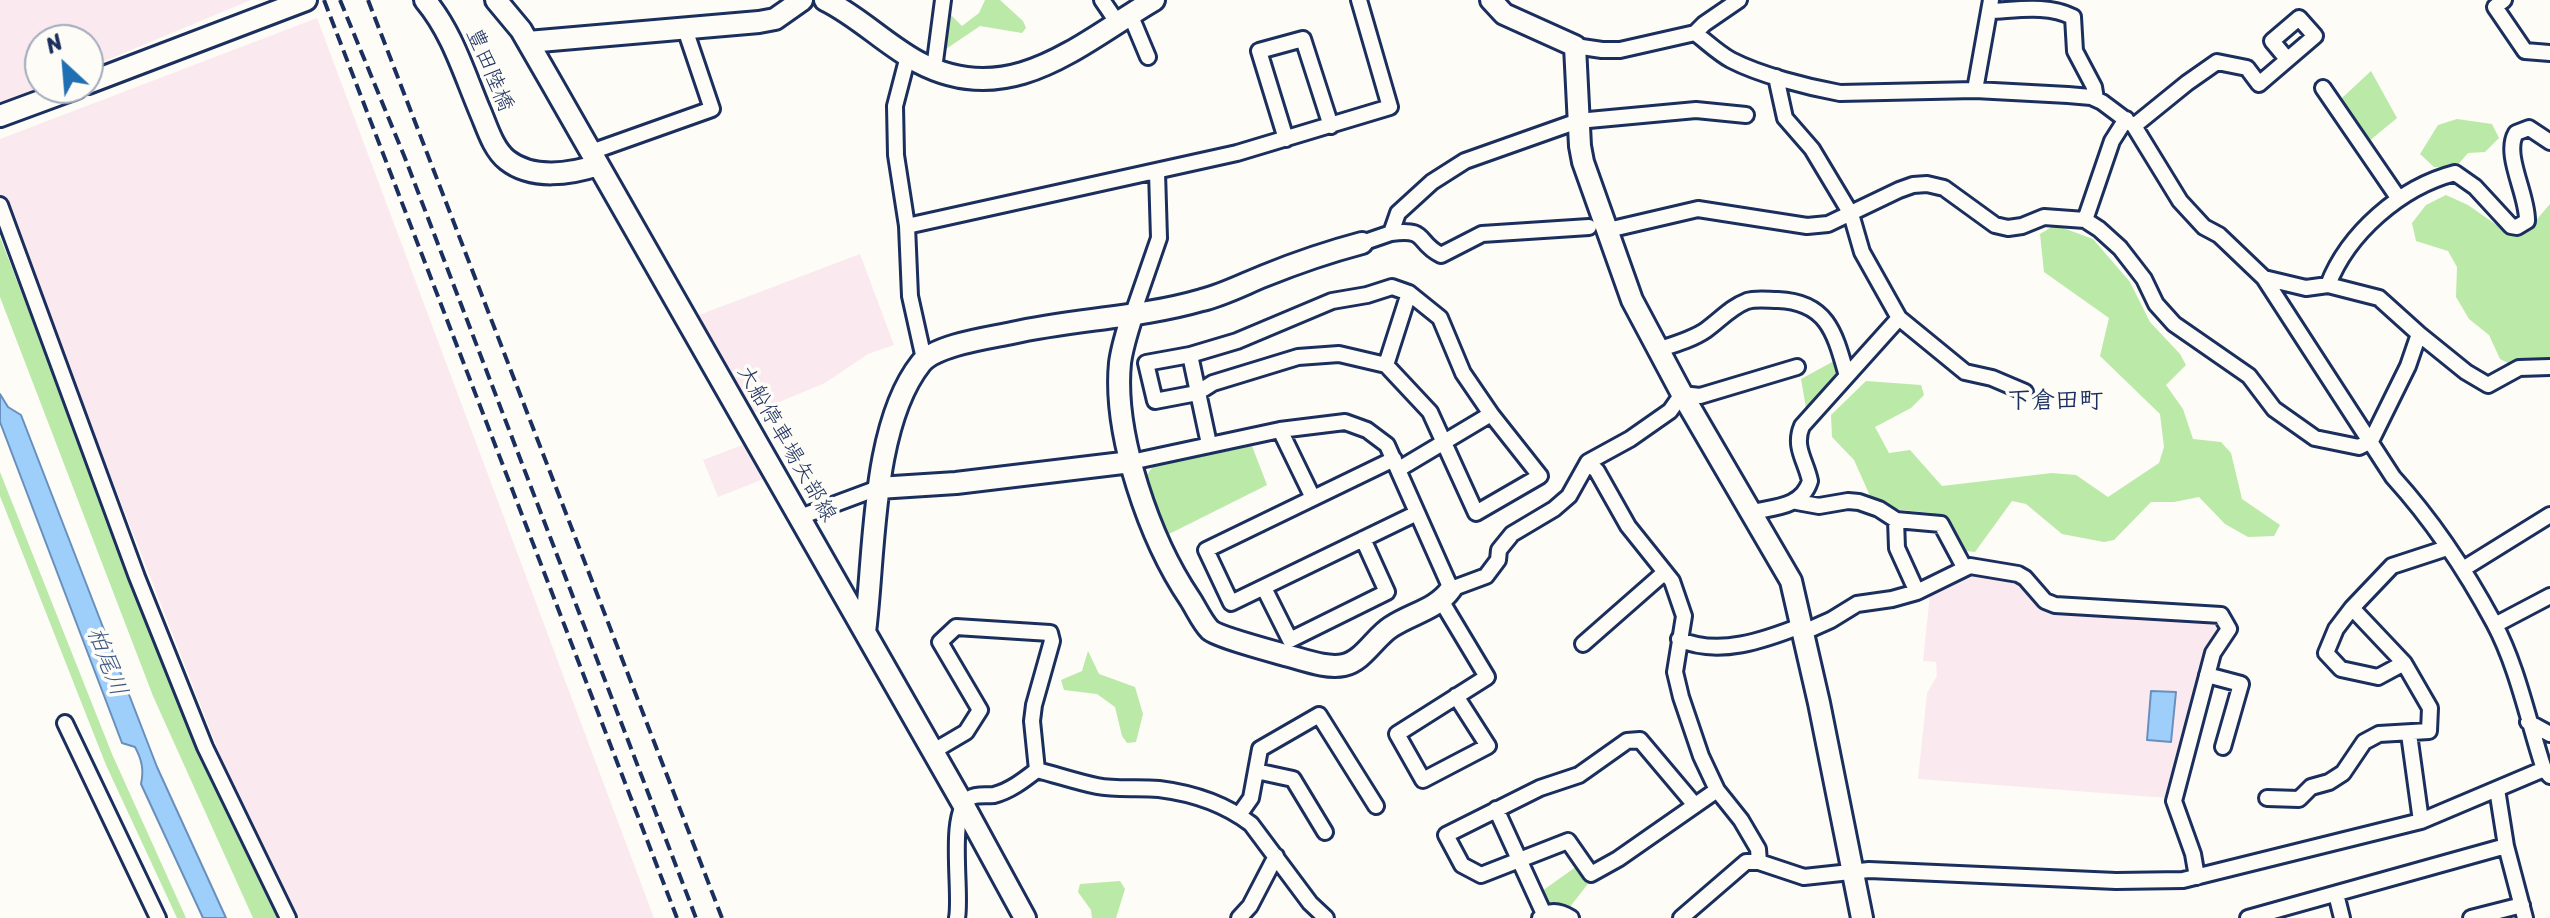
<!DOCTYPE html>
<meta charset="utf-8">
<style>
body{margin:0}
#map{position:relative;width:2550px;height:918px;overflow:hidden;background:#fdfcf7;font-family:Sriracha,sans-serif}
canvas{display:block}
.north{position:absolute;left:24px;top:24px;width:80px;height:80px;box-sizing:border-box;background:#fdfcf7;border:2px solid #a3aaba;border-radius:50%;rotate:334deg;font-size:22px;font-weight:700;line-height:32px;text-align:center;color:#1b2f5e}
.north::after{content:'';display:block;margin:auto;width:28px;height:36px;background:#1f6fb2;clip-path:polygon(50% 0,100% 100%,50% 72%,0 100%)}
</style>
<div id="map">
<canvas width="2550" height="918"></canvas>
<div class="north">N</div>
</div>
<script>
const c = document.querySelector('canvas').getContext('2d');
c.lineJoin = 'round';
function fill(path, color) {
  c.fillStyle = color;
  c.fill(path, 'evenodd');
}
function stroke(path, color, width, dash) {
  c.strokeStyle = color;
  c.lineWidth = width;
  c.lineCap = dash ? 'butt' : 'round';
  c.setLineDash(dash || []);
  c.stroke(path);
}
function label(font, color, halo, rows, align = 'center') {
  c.font = font + ' Sriracha,"Klee One",sans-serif';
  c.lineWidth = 7;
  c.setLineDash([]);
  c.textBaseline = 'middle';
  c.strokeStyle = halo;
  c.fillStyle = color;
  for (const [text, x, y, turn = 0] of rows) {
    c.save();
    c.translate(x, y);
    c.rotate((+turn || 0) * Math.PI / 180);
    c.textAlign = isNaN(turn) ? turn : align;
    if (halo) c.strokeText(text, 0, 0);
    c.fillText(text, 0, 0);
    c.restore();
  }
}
const built = new Path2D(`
 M0 0H251L88 68V40H40V88L0 104Z
 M317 18 654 918H299L220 755 0 194V139Z
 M860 254 894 345 868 354 825 383 748 415 691 318Z
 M745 444 766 478 718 497 703 460Z
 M1973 570 2022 584 2046 607 2217 620 2222 630 2168 798 1918 779 1927 693 1937 676 1936 662 1923 661 1930 594Z`);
const green = new Path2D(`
 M985 0H1000L1023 21 1026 28 1022 33 980 26 946 49 943 47 945 18 950 14 962 26 979 13Z
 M2371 71 2397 118 2368 142 2342 98Z
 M2457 119 2492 124 2499 138 2485 152 2468 153 2455 168 2434 167 2420 154 2438 125Z
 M2446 195 2468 205 2511 235 2532 225 2550 204V361L2510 364 2500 359 2489 335 2469 319 2456 297 2457 267 2448 251 2416 241 2412 223 2426 205Z
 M2055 225 2093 239 2130 282 2150 322 2180 354 2186 365 2166 385 2183 409 2193 439 2221 442 2231 453 2242 499 2280 525 2274 536 2248 537 2225 524 2199 497 2174 502H2151L2114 540 2104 542 2062 534 2026 504 2012 501 1975 552 1966 551 1933 513 1892 509 1871 498 1854 460 1832 437 1831 415 1866 381 1921 385 1924 395 1911 408 1875 427 1889 453 1910 450 1942 486 2052 473 2076 475 2108 497 2159 463 2164 447 2160 414 2100 356 2109 318 2044 272 2040 234Z
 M0 237 124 558 216 781 280 918H253L153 696 0 297Z
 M1834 361C1843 384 1821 394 1806 408L1801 379Z
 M1252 446 1267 485 1167 535 1145 478 1153 466Z
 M0 472 112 754 186 918H177L106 765 0 496Z
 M1088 651 1099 674 1135 687 1143 714 1136 742 1127 743 1122 736 1115 707 1097 694 1064 690 1061 680 1082 671Z
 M1580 864 1591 880 1569 908 1548 907 1542 891Z
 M1120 881 1125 889 1116 918H1092L1091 910 1078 892 1080 884Z`);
const water = new Path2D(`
 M0 394 8 407 21 415 157 767 226 918H203L141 784C144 770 142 760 135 747L122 743 0 422Z
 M2151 691 2176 692 2171 742 2147 740Z`);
const street = new Path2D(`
 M1102 0 1117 22
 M2504 0 2495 7 2525 51 2550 53
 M1989 11C2017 10 2047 4 2073 17L2075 51 2094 87 2096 99
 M1130 14 1148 57
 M1695 33 1704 24 1739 0
 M1575 46 1602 50H1620L1695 33C1707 42 1718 53 1731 60 1760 75 1807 87 1840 93L1975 90 2068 95 2091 97 2102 102 2134 126 2180 201 2204 227 2219 235 2264 278 2393 477C2433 521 2466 571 2494 623 2518 668 2528 721 2544 769L2550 776
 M908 56 895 106 896 155 907 226 910 296 924 359
 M934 69 943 0
 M2323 88 2399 199
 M1975 90 1991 0
 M2134 126 2187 83 2217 62 2247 68 2259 84 2315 36 2299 18 2272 41 2287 59
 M1286 139 1259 51 1303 39 1331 126
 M591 152 712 109 685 29
 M0 205 137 577 205 747 288 918
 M2085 220 2112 141 2126 119
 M907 226 1237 153 1390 107 1359 0
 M1608 230 1698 209 1807 226 1828 224 1899 190 1913 185 1927 184 1944 188 1995 225 2008 228 2022 226 2044 217 2085 220 2099 229 2120 248 2144 279 2156 304 2174 324 2249 376 2274 409 2315 438 2359 447 2371 441 2408 366 2419 334
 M1391 233C1429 228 1415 242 1441 255L1482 234 1589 227
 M1362 243 1391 233 1398 213 1432 182 1465 161 1578 121 1696 110 1746 115
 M2264 278 2306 288 2328 285 2379 298 2419 334 2466 372 2488 385 2519 368 2550 367
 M2328 285C2348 233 2401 187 2455 173L2475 187 2511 226 2517 227 2527 221C2528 195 2503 155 2516 133L2529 128 2550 142
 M1409 293 1386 365 1430 412 1476 513 1540 476 1491 414
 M1132 316 1159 238 1157 172
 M1899 318 1965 372 1992 378 2025 392
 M1660 349C1676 344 1693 339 1706 330 1720 320 1731 307 1747 301 1756 298 1769 300 1778 300 1828 302 1835 334 1847 376
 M1190 355 1146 363 1155 401 1197 393 1213 383 1298 357 1339 354 1386 365
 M1280 430 1313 498
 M1209 444 1190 355 1237 341 1332 301 1367 295 1392 287 1409 293 1440 318 1463 373 1491 414 1399 469
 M1394 459 1206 550 1231 603 1417 513
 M1131 462 1280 430 1345 422 1367 430 1387 445 1451 589 1486 576 1498 560 1499 550 1512 534 1554 509 1569 496 1588 462 1630 439 1670 411 1682 394 1700 396 1797 367
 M1588 462 1597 471 1628 526 1672 581 1684 616 1675 672 1681 697 1701 756 1717 790 1741 820 1758 849 1759 862
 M1797 502 1819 506 1848 501 1859 502 1879 509 1896 520 1941 524 1964 567
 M1752 512C1775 507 1802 507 1810 481 1806 461 1793 447 1802 426L1899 318 1862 252 1851 214 1812 149 1785 118 1776 77
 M800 517 878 488
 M1896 520 1897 548 1917 592
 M2463 569 2550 515
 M1264 588 1290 640 1387 592 1363 539
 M1442 602 1487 677 1397 734 1423 780 1488 746 1456 696
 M2352 608 2336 629 2326 653 2341 669 2378 677 2404 663
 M2495 625 2550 596
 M1804 632 1831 620 1857 604 1892 599 1917 592 1970 566 2018 574 2025 578 2045 601 2055 605 2221 615 2229 629 2213 653 2174 801 2193 854 2197 877
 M1679 639C1718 657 1765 640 1803 625
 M1583 644 1665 572
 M2207 675 2241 684 2223 747
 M2528 722 2550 734
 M65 723 158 918
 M2409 734 2421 821
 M932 752 966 732 980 710 940 642 956 627 1050 633 1052 641 1034 705 1032 721 1037 770
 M1256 771 1293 779 1325 832
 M2497 789 2506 846 2525 918
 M2267 798 2299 799 2311 787 2329 782 2343 773 2364 742 2379 734 2429 731 2430 708 2404 663 2352 608 2392 566 2447 548
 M1694 804 1640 740 1627 741 1579 775 1540 788 1446 835 1462 865 1481 875 1568 841 1591 874 1618 859 1717 790
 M1496 809 1544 914
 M1239 815 1251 798 1260 749 1319 715 1376 806
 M2336 894 2342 918
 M957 918C962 893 947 811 970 798 976 794 986 796 994 795 1010 791 1024 780 1037 770 1057 775 1077 782 1097 786 1117 790 1138 787 1159 789 1191 793 1225 804 1251 824L1310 903 1326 918
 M1239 918 1250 906 1276 856
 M1540 918C1550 909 1560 911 1571 918
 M1681 918 1746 862H1759L1804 877 1869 870 2116 881 2183 880 2421 821 2544 769
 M2248 918 2506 846
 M2471 918 2522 905`);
const secondary = new Path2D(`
 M425 0C452 32 464 73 480 111 487 127 493 149 507 160 532 180 571 174 598 165
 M496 0 521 30 551 82 963 804 1025 918
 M825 0C858 16 885 44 918 62 1010 111 1079 44 1154 0
 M1491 0 1504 14 1575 46 1580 146 1583 162 1632 300 1682 394 1791 581 1819 703 1862 918
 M528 42 759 22 775 19 802 0
 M88 83 306 0
 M0 116 76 88
 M1132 316C1127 332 1122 347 1120 363 1113 435 1150 540 1190 599 1196 608 1202 622 1210 630 1218 637 1271 651 1285 655 1302 659 1326 669 1344 665 1363 661 1375 637 1391 627 1412 613 1436 610 1451 589
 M878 488 956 483 1131 462
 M865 632C875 554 871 426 921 363 936 345 988 338 1012 333 1075 319 1140 318 1202 300 1223 295 1244 284 1264 276 1296 263 1328 252 1362 243`);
const rail = new Path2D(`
 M324 0 677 918
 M340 0 405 158 696 918
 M368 0 722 918`);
const streetNames = [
 ["豊田陸橋",489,70,67],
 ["大船停車場矢部線",786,444,60]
];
const neighbourhoodNames = [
 ["下倉田町",2055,402]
];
const waterNames = [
 ["柏尾川",106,662,69]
];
fill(built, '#faeaef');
fill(green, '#bbe9a7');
fill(water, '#9dcffa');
stroke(water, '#698fbc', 2);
stroke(street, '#1b2f5e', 20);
stroke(secondary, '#1b2f5e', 26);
stroke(street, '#fdfcf7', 14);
stroke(secondary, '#fdfcf7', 20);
stroke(rail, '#1b2f5e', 4, [12, 6]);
label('22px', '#1b2f5e', '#fdfcf7', streetNames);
label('bold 24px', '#1b2f5e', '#fdfcf7', neighbourhoodNames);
label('italic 24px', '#3c5785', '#fdfcf7', waterNames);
</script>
